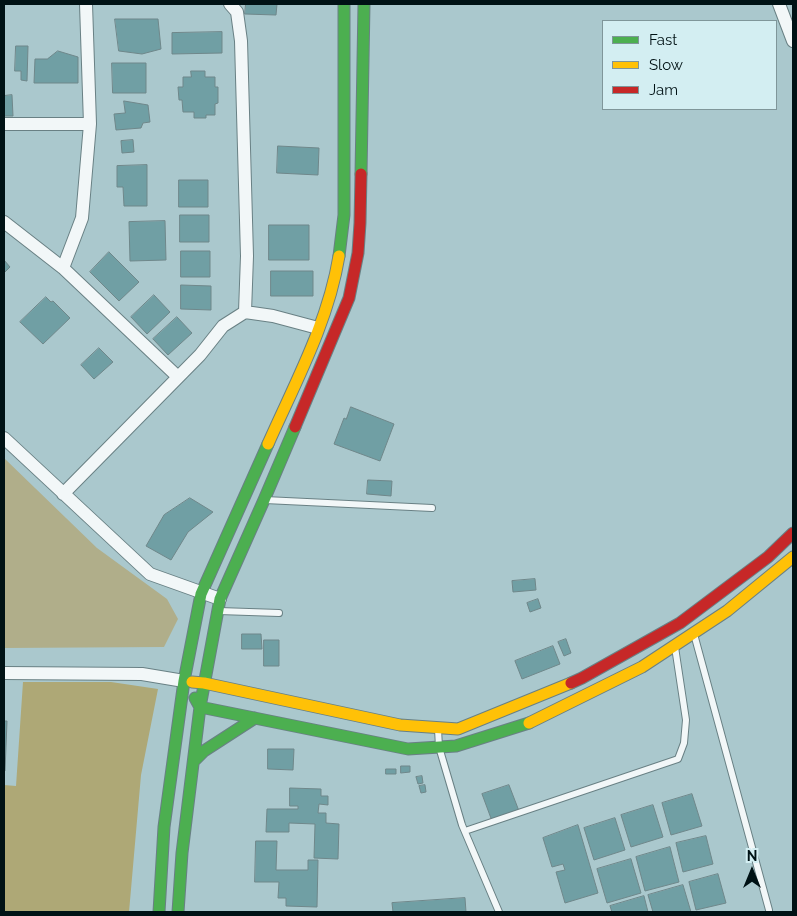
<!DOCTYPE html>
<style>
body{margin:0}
#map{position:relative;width:797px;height:916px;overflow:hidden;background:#aac8cd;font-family:Raleway,sans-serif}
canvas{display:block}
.frame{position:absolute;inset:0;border:5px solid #001215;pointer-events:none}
.legend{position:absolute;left:602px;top:20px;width:175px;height:90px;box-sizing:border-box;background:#d3eef2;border:1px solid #7f969a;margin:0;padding:6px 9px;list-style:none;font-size:15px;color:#001215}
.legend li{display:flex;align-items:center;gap:10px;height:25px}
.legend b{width:25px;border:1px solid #7f969a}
.north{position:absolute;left:727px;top:846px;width:50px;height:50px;-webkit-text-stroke:4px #d3eef2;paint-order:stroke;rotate:0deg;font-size:14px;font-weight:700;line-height:20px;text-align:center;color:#001215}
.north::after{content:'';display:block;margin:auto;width:18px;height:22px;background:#001215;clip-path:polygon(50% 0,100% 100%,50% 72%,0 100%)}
</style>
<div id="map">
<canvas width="797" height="916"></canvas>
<div class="frame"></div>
<ul class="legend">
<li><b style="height:6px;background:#4caf50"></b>Fast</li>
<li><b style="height:6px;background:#ffc107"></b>Slow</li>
<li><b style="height:6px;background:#c62828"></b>Jam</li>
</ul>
<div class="north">N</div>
</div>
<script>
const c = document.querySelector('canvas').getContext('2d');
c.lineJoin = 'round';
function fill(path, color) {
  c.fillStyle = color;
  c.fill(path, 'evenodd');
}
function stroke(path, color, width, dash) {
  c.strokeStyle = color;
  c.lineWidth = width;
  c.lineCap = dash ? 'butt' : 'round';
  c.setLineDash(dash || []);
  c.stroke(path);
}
const green = new Path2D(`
 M4 458 97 548 167 599 178 619 164 647 4 648Z`);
const forest = new Path2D(`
 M23 682H111L158 689 141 775 129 912H4V785L16 786Z`);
const building = new Path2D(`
 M246 4H277L276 15 245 14Z
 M115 19H158L161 49 142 54 119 51Z
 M222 32V53L172 54V33Z
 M16 46H28L27 81 21 80V71H15Z
 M58 51 78 57V83H34L35 59H47Z
 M112 63H146V93H113Z
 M191 71H205V77H215V87H218V103L215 104V115H206V118H194V112H183L182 100H179L178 87H183V77H191Z
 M12 95 13 116H4V96Z
 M124 101 148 105 150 122 143 123 141 128 116 130 114 114 125 113Z
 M133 140 134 152 122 153 121 141Z
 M278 146 319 148 318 175 277 173Z
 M147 165V206H124L123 187H117V166Z
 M179 180H208V207H179Z
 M180 215H209V242H180Z
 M165 221 166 260 130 261 129 222Z
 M269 225H309V260H269Z
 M181 251H210V277H181Z
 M109 252 139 282 119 301 90 272Z
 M4 260 10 267 4 273Z
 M271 271H313V296H271Z
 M181 285 211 286V310L181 309Z
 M154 295 170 312 147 334 131 317Z
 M46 297 51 302 53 301 70 318 43 344 20 322Z
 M177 317 192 333 168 355 153 339Z
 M99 348 113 362 94 379 81 365Z
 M351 407 394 424 380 461 334 444 344 418 346 419Z
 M368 480 392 481 391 496 367 494Z
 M190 498 213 512 188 532 171 560 146 546 164 515Z
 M535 579 536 590 513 592 512 581Z
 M538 599 541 608 530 612 527 603Z
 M242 634H261L262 649H242Z
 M566 639 571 653 564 656 558 642Z
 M264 640H279V666H264Z
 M553 646 560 664 522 679 515 661Z
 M4 721H7L5 771H4Z
 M268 749H294L293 770 268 769Z
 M401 766H410V772L401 773Z
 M386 769H396V774H386Z
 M422 776 423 783 418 784 416 777Z
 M425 785 426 792 421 793 419 786Z
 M509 785 519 811 492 821 482 794Z
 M290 788 321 789V796H328V805L319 804 318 813H326V823L339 824 338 859 314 858 315 824 289 823V832H266L267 809H298V806H290Z
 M692 794 702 826 671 835 662 803Z
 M653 805 663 837 631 847 621 815Z
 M615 818 625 850 594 860 584 828Z
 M578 825 598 893 565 903 556 872 565 870 563 864 552 867 543 838Z
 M706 836 713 864 683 872 676 843Z
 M256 841H277L276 870H308V860H318L317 907 286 906V898H278L279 882H255Z
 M670 847 679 882 645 891 636 857Z
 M631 859 641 893 607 903 597 869Z
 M718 874 726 903 696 910 689 882Z
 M683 885 691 912H653L648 895Z
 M644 896 648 912H612L610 906Z
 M465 898 466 912H393L392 903Z`);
const lane = new Path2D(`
 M265 500 432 508
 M219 611 279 613
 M694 634 769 910
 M438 729 439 747 462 825 499 912
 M465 831 678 759 684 743 686 720 675 647`);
const street = new Path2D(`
 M230 4 237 12 241 41 247 256 245 312
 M779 4 793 41
 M4 124H90
 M4 222 63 268 178 377
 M63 268 82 218 90 124 86 4
 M4 438 150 574 220 599
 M63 494 200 355 223 326 245 312 273 316 318 328
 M4 673 142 674 184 681`);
const fast = new Path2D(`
 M361 174 364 4
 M339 256 344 215V4
 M195 698 200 707 408 749 456 746 529 723
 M194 761 204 751 255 718
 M159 912 164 827 184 681 201 594 268 444
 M178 912 182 853 200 707 220 599 264 500 295 427`);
const slow = new Path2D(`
 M268 444C295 383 328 323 339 256
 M192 682 204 683 400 725 458 729 571 683
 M529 723 642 667 727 611 793 557`);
const jam = new Path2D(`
 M295 427 349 298 358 253 360 223 361 174
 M571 683 582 678 680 623 768 557 793 533`);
fill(green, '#b0ae8a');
fill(forest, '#aea876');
fill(building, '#709fa4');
stroke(building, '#6f878a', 1);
stroke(lane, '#698084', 8);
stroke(street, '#698084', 14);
stroke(fast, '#698084', 13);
stroke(slow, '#698084', 13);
stroke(jam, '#698084', 13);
stroke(lane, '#f2f7f8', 6);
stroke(street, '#f2f7f8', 12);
stroke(fast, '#4caf50', 11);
stroke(slow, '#ffc107', 11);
stroke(jam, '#c62828', 11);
</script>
